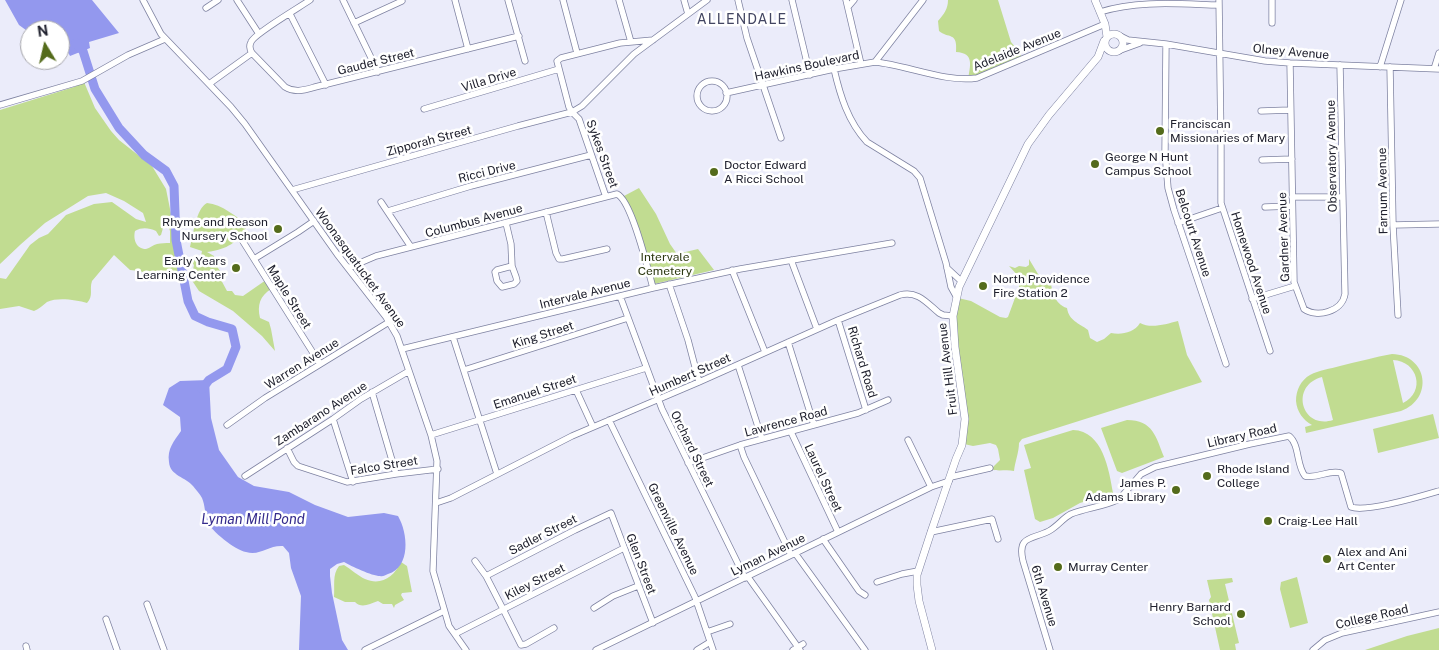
<!DOCTYPE html>
<style>
body{margin:0}
#map{position:relative;width:1439px;height:650px;overflow:hidden;background:#ebecfa;font-family:"Public Sans",sans-serif}
canvas{display:block}
.north{position:absolute;left:20px;top:20px;width:50px;height:50px;box-sizing:border-box;background:#fff;border:1px solid #a6a6ab;border-radius:50%;rotate:351deg;font-size:14px;font-weight:700;line-height:20px;text-align:center;color:#20212e}
.north::after{content:'';display:block;margin:auto;width:18px;height:22px;background:#546b1b;clip-path:polygon(50% 0,100% 100%,50% 72%,0 100%)}
</style>
<div id="map">
<canvas width="1439" height="650"></canvas>
<div class="north">N</div>
</div>
<script>
const c = document.querySelector('canvas').getContext('2d');
c.lineJoin = 'round';
function fill(path, color) {
  c.fillStyle = color;
  c.fill(path, 'evenodd');
}
function stroke(path, color, width, dash) {
  c.strokeStyle = color;
  c.lineWidth = width;
  c.lineCap = dash ? 'butt' : 'round';
  c.setLineDash(dash || []);
  c.stroke(path);
}
function label(font, color, halo, rows, align = 'center') {
  c.font = font + ' "Public Sans",sans-serif';
  c.lineWidth = 5;
  c.setLineDash([]);
  c.textBaseline = 'middle';
  c.strokeStyle = halo;
  c.fillStyle = color;
  for (const [text, x, y, turn = 0] of rows) {
    c.save();
    c.translate(x, y);
    c.rotate((+turn || 0) * Math.PI / 180);
    c.textAlign = isNaN(turn) ? turn : align;
    if (halo) c.strokeText(text, 0, 0);
    c.fillText(text, 0, 0);
    c.restore();
  }
}
const green = new Path2D(`
 M948 0H998L1011 42 1020 53 1023 61 981 79 968 80C970 66 975 53 956 52 958 31 948 39 939 31L938 21C944 14 948 9 948 0Z
 M84 82 95 108 111 131 119 140 152 166 166 189 171 214 170 220 172 227 173 246 182 259 187 261 176 274 159 278 140 271 130 270 114 255 92 281C89 290 94 295 87 303 76 300 58 297 47 302 43 305 39 309 34 311L19 306 0 309V278L6 279 30 245 39 238 48 234 66 215 94 204 112 202 136 219 146 222 143 213 124 201 106 193 88 196 45 223 20 245 0 264V110L74 87ZM164 227 169 228 170 231V243C166 243 161 243 157 244 153 245 150 248 146 249 136 249 133 239 135 231 142 227 149 228 156 231L159 236 161 235 163 228Z
 M639 188 656 214 670 244 677 254 698 249 714 270 654 284 644 250 643 241 636 221 632 216 624 196Z
 M207 203C222 204 236 217 248 225 237 243 228 249 207 252L214 256C213 262 218 268 221 272L220 278 227 291H232L235 295 243 296 266 280 271 289C260 296 257 305 260 318L269 322 271 329 275 351 262 336 233 311 199 291 191 279 194 265 191 261 201 256 202 251 190 247C193 236 196 208 207 203Z
 M1029 259 1038 274 1046 279H1050C1052 290 1054 304 1067 308 1069 321 1079 323 1088 330L1090 338 1097 342 1104 339 1111 333C1121 335 1134 333 1140 323 1151 329 1166 324 1178 321L1187 355 1202 382 1022 439 1019 443C1019 452 1015 462 1014 471 1006 469 998 472 991 469L1000 460 998 449 996 445 990 443 973 446 964 444 965 430 954 329 958 298 971 301 1000 317 1006 318 1008 317 1019 287 1020 278 1009 266 1015 268 1019 266 1026 267 1029 265Z
 M1392 354C1428 355 1434 399 1401 411L1306 433 1305 427 1312 425C1303 420 1297 412 1296 401 1296 390 1301 380 1310 375 1319 370 1330 369 1340 366 1357 362 1375 357 1392 354ZM1393 360C1418 361 1426 392 1403 403ZM1322 377 1333 420C1302 430 1289 386 1322 377Z
 M1433 414 1439 438 1378 453 1373 429Z
 M1127 420C1153 420 1156 437 1164 457L1122 473 1117 471 1101 428Z
 M1073 430C1103 431 1109 470 1113 493L1080 503 1053 518 1040 522 1035 519 1024 470 1031 468 1024 445Z
 M401 562 407 566 412 592 402 593 401 595 404 600 395 605 394 608 392 604H383L378 601C369 604 362 609 355 602H345L334 597C335 586 332 575 339 566L344 565C351 569 358 576 365 579 381 586 394 577 401 562Z
 M1297 577 1308 623 1290 628 1280 589 1281 582Z
 M1232 578 1233 582 1225 584 1239 643 1235 644 1236 650H1220L1209 600 1211 597 1207 580Z
 M1439 628V650H1365L1407 636Z`);
const water = new Path2D(`
 M5 0H92L119 33 89 42 90 48 70 56 67 50 60 47V30H30V33L19 25Z
 M209 380 211 418 219 450 238 477 254 486 289 492 315 505 348 517 384 513 398 516C408 533 411 567 388 574 385 575 383 577 380 576 372 576 351 566 344 562L337 564 330 569V576L332 593 342 640 348 650H299L301 596 291 568 289 553 283 546C268 545 261 556 246 552 235 550 211 531 207 521 205 514 205 505 202 498 200 494 196 490 193 486 186 477 170 476 169 462 167 449 174 441 181 431L180 417 163 405 169 388 180 381Z`);
const river = new Path2D(`
 M76 43 83 51 95 89 119 128 144 155 166 171 174 186 176 240 188 301 195 316 208 322 232 329 236 347 227 369 209 380 202 389`);
const minor = new Path2D(`
 M143 0 161 34 231 107 245 124 337 254 386 317 397 336 431 435 437 461 433 571 449 626 466 650
 M237 0 259 34
 M310 0C300 7 254 34 251 42 249 46 250 50 252 53L285 87C295 93 304 90 315 87L519 36
 M343 0 378 72
 M455 0 468 49
 M508 0 525 61
 M563 0 577 53
 M619 0 631 42
 M684 0 688 14
 M738 0 747 38 781 138
 M792 0 810 75
 M846 0 861 64
 M1219 0 1221 145V203L1270 351
 M1272 0V23
 M848 7 854 0
 M206 8 218 0
 M1100 12C1137 0 1180 4 1219 5
 M290 14 326 85
 M354 23 402 1
 M1120 36 1128 40 1166 44 1265 61 1290 63 1439 69
 M1166 44 1165 151 1168 188 1174 210 1226 364
 M1118 51 1140 43
 M875 62C906 65 947 83 977 78L1105 24
 M1290 63 1294 282 1304 309C1317 318 1342 312 1345 294L1340 65
 M1380 67 1401 0
 M1390 67 1393 225 1398 315
 M834 69C840 95 848 122 867 142L914 171 920 178 946 263 951 287 956 296
 M1434 69 1439 53
 M697 96a15 15 0 1 1 30 0a15 15 0 1 1-30 0Z
 M209 84 252 53
 M726 93 834 69 875 62 923 0
 M0 105 82 81 128 55 165 39
 M424 109 559 69
 M1261 111 1290 110
 M1262 160 1292 159
 M292 190 518 126 572 112 582 106 634 54 707 0
 M606 197 579 119 572 112 569 107 557 61 561 58 620 43 653 40
 M1292 197H1342
 M381 202 411 247
 M1265 207 1292 206
 M388 211 471 186 591 155
 M546 212 556 253 559 259H563L607 249
 M506 223 511 244 512 266
 M1178 223 1222 208
 M1393 225 1439 224
 M242 240 320 364
 M254 259 298 232 314 221
 M791 260 817 329
 M512 266 516 277 517 281 514 284 502 287 497 281 495 272 497 270Z
 M348 268 376 256 617 194C632 201 648 270 653 288
 M947 268 961 281
 M732 270 765 352
 M669 284 688 340 699 382
 M620 296 662 409 745 578
 M1252 299 1295 286
 M838 320 866 410
 M453 337 497 474
 M788 342 814 425
 M402 349 653 288 740 269 892 243
 M738 365 762 439
 M464 370 628 318
 M576 390 593 427
 M372 392 396 474
 M333 419 353 482
 M609 420 695 597 713 650
 M227 425 265 398 389 322
 M791 432 838 532
 M431 435 646 368
 M908 440 931 487
 M740 445 744 457 791 555
 M287 448 294 462 298 466 347 482 396 474 438 469
 M688 463 740 445 858 413 888 400
 M245 476 333 419 361 399 409 371
 M951 477 990 468
 M436 503 451 498 572 436 699 382 838 320 900 295C917 290 927 303 939 313L943 315 953 316
 M931 532 992 519 998 539
 M823 539 859 591 865 595
 M795 553 865 650
 M475 561 486 576 503 609 521 645 526 644 554 628
 M486 576 575 530 611 513 653 623
 M748 577 800 650
 M877 582 902 574 918 571
 M147 604 164 650
 M594 608 613 596 638 586
 M106 619 117 650
 M707 632 730 624
 M455 634 624 548
 M26 646 27 650
 M365 650 444 611
 M596 650 931 487 949 481
 M697 650 710 642
 M793 650 803 644
 M1050 650 1023 561C1017 535 1032 540 1049 531 1058 526 1063 518 1071 514 1086 508 1102 507 1117 500L1122 496 1141 474 1155 467 1250 444 1289 436C1300 445 1296 465 1305 476 1318 479 1329 469 1341 473L1351 507C1366 513 1422 496 1439 491
 M1313 650 1325 640 1342 633 1439 612`);
const major = new Path2D(`
 M1095 0 1105 24 1107 37
 M1105 43a9 9 0 1 1 18 0a9 9 0 1 1-18 0Z
 M932 650 919 601 917 585V575L931 532 956 459 962 445 965 419 955 347 953 316 959 287 1028 144 1049 115 1098 57 1104 41`);
const markers = [
 [1160,131,5,"#546b1b"],
 [1095,164,5,"#546b1b"],
 [714,172,5,"#546b1b"],
 [278,229,5,"#546b1b"],
 [236,268,5,"#546b1b"],
 [983,286,5,"#546b1b"],
 [1207,476,5,"#546b1b"],
 [1176,490,5,"#546b1b"],
 [1268,521,5,"#546b1b"],
 [1327,559,5,"#546b1b"],
 [1058,567,5,"#546b1b"],
 [1241,614,5,"#546b1b"]
];
const streetNames = [
 ["Adelaide Avenue",1017,50,-22],
 ["Olney Avenue",1291,52,5],
 ["Gaudet Street",376,62,-14],
 ["Hawkins Boulevard",807,66,-12],
 ["Villa Drive",489,80,-17],
 ["Zipporah Street",429,141,-15],
 ["Sykes Street",602,154,70],
 ["Observatory Avenue",1332,156,-91],
 ["Ricci Drive",487,172,-14],
 ["Farnum Avenue",1383,191,-91],
 ["Columbus Avenue",474,221,-15],
 ["Belcourt Avenue",1193,233,72],
 ["Gardner Avenue",1284,237,-92],
 ["Homewood Avenue",1251,263,72],
 ["Woonasquatucket Avenue",360,268,54],
 ["Intervale Avenue",585,294,-14],
 ["Maple Street",289,297,58],
 ["King Street",543,335,-18],
 ["Richard Road",862,362,73],
 ["Warren Avenue",302,364,-32],
 ["Fruit Hill Avenue",948,369,-97],
 ["Humbert Street",690,375,-24],
 ["Emanuel Street",535,392,-18],
 ["Zambarano Avenue",321,414,-33],
 ["Lawrence Road",786,422,-15],
 ["Library Road",1242,436,-13],
 ["Orchard Street",692,449,64],
 ["Falco Street",384,466,-9],
 ["Laurel Street",823,478,65],
 ["Greenville Avenue",673,529,64],
 ["Sadler Street",543,535,-27],
 ["Lyman Avenue",768,555,-26],
 ["Glen Street",641,564,69],
 ["Kiley Street",535,582,-27],
 ["6th Avenue",1044,596,73],
 ["College Road",1372,617,-13]
];
const poiNames = [
 ["Franciscan",1170,124],
 ["Missionaries of Mary",1170,138],
 ["George N Hunt",1105,157],
 ["Campus School",1105,171],
 ["Doctor Edward",724,165],
 ["A Ricci School",724,179],
 ["Rhyme and Reason",268,222,"right"],
 ["Nursery School",268,236,"right"],
 ["Early Years",226,261,"right"],
 ["Learning Center",226,275,"right"],
 ["North Providence",993,279],
 ["Fire Station 2",993,293],
 ["Rhode Island",1217,469],
 ["College",1217,483],
 ["James P.",1166,483,"right"],
 ["Adams Library",1166,497,"right"],
 ["Craig-Lee Hall",1278,521],
 ["Alex and Ani",1337,552],
 ["Art Center",1337,566],
 ["Murray Center",1068,567],
 ["Henry Barnard",1231,607,"right"],
 ["School",1231,621,"right"]
];
const parkNames = [
 ["Intervale",665,257],
 ["Cemetery",665,271]
];
const neighbourhoodNames = [
 ["ALLENDALE",742,20]
];
const waterNames = [
 ["Lyman Mill Pond",253,520]
];
fill(green, '#c1dc91');
fill(water, '#9398ee');
stroke(river, '#9398ee', 9);
stroke(minor, '#7e82a1', 7);
stroke(major, '#7e82a1', 8);
stroke(minor, '#fff', 5.5);
stroke(major, '#fff', 7);
for (const [x, y, r, color] of markers) {
  const dot = new Path2D();
  dot.arc(x, y, r, 0, 2 * Math.PI);
  c.fillStyle = color;
  c.fill(dot);
  stroke(dot, '#fff', 2);
}
label('12px', '#20212e', '#fff', streetNames);
label('12px', '#20212e', '#fff', poiNames, 'left');
label('12px', '#2b3710', '#fff', parkNames);
c.letterSpacing = '1px';
label('14px', '#434662', '#fff', neighbourhoodNames);
c.letterSpacing = '0px';
label('italic 14px', '#352b8c', '#fff', waterNames);
</script>
